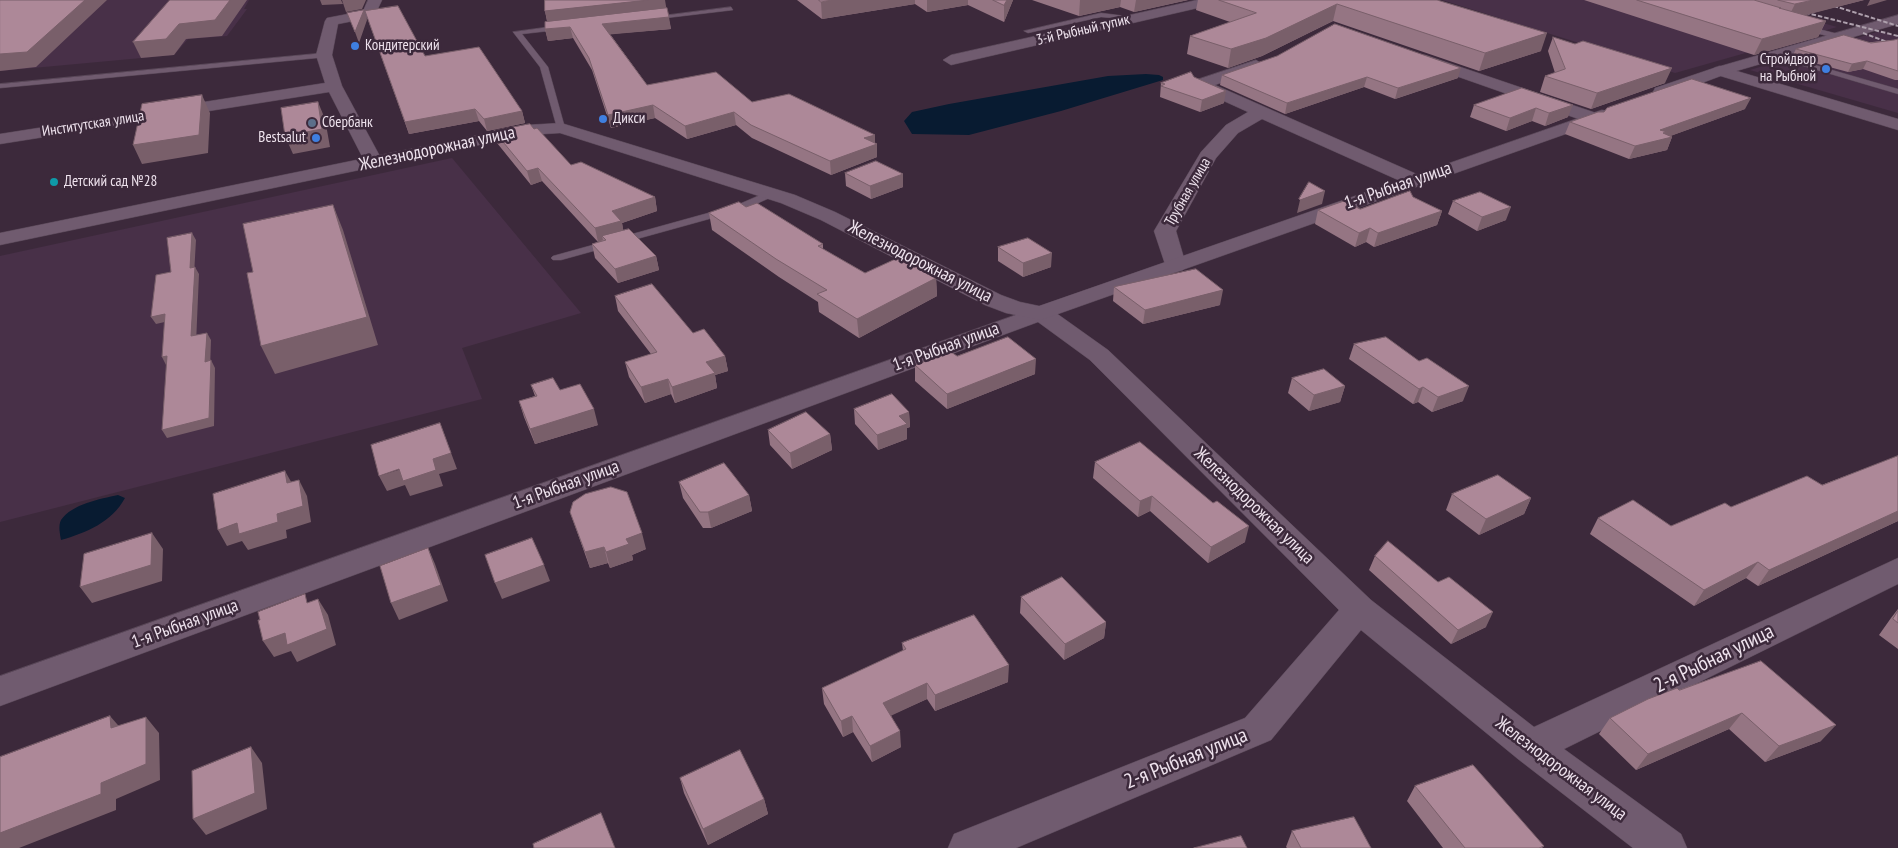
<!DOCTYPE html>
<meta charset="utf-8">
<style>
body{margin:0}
canvas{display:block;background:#3c293b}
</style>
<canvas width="1898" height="848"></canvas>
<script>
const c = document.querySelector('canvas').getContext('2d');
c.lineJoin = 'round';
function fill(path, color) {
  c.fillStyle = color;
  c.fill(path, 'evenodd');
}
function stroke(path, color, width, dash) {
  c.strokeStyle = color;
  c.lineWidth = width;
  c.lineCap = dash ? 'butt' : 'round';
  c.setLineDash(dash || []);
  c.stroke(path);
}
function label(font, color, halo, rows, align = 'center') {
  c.font = font + ' "PT Sans Narrow",sans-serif';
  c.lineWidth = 5;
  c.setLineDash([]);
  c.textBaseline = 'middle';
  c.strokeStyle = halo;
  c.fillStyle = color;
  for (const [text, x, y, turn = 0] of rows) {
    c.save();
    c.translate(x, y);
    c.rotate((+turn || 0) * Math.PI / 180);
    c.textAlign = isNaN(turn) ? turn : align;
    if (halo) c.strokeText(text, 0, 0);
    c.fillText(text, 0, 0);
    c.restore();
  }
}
const built = new Path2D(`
 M0 0H249L244 9H247L227 36 188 39 174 55 0 71Z
 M1442 0H1740L1837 27 1675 73Z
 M1880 31 1898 37V113L1750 70Z
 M452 158 581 313 462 348 482 399 0 522V256Z`);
const water = new Path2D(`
 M1146 74 1159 75 1163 77V80L1061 111 969 135 912 134 904 121 912 112 949 104 1108 76Z
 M118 495 125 498C112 522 86 533 61 540 60 534 58 526 61 520 72 504 100 499 118 495Z`);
const service = new Path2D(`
 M731 7 733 10 649 20 645 18Z
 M1101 13 1141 18 1137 20 1101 17 1028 33 1024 31Z
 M563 25H566V29L522 34 548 67 565 128 561 131 557 128 540 67 513 32Z
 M1803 25 1842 35 1843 37 1839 39 1800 29 1799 27Z
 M324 53 328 55 327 57 0 88V84Z
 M1773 53 1898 89V94L1773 57Z
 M772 190 776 191V195L745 209 561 260H553L551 258 553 256 737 205Z`);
const minor = new Path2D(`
 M368 0H382L374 17 338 24 332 55 342 86 383 162 381 166H367L329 92 0 144V134L325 83 316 55 325 21 327 18 363 11Z
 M1197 0H1222L1215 4 951 65 943 60 951 55Z
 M1425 55 1599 114 1602 118 1599 122H1587L1419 63 1417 60 1419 57Z
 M1256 60 1264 65 1262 68 1215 85 1421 176 1424 180 1421 184H1407L1262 119 1238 133 1216 158 1176 231 1186 265 1183 270 1175 272 1167 270 1154 231 1201 152 1226 125 1248 112 1193 87 1191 84 1193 81Z
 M1720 66 1898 119V130L1714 74 1712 71 1714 68Z
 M1041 306 1049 308 1108 350 1371 600 1534 727 1898 558V584L1564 749 1681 834 1687 848H1633L1518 759 1361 630 1271 740 1016 848H948L954 834 1245 718 1339 610 1090 360 1038 322 0 706V676Z`);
const tertiary = new Path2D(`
 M1898 15V24L1726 74 1667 96H1655L1653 92 1655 88 1714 68Z
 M1602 110 1608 111 1611 115 1608 119 1041 320 1006 313 985 305 821 220 781 203 560 133 527 135 0 245V233L527 125 561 123 795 195 835 212 1001 295 1020 302 1039 306Z`);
const rail = new Path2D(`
 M1815 0 1898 26
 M1799 11 1898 36
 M1863 33 1898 46`);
const wall = new Path2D(`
 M797 0H1013L1004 22 968 5 927 12 915 4 822 19Z
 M1032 0H1188L1134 12 1120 7 1079 16Z
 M1198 0H1437L1541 51 1479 71 1333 21 1262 56 1228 68 1187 54 1190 36 1230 22 1196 10Z
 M1584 0H1864L1804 15 1826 21 1818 37 1754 55Z
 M666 8 671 29 610 34 647 85 752 102 875 143 877 144V157L831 175 752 138 736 125 687 139 655 118 611 128 592 70 573 38 548 41 545 29 547 21 545 11Z
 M365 11 425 56 522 111 525 123 487 131 479 121 409 134Z
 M1553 37 1665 83 1591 109 1540 92 1545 76 1555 73 1548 51Z
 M1898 39V80H1895L1863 69 1848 72 1792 57 1796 49 1894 40Z
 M1222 75 1458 78 1395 99 1364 87 1285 114 1220 85Z
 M1194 77 1224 103 1200 112 1160 97 1161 83Z
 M1522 88 1568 117 1545 126 1532 121 1506 131 1470 117 1474 105Z
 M1745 109 1670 136 1672 137 1667 150 1629 159 1565 134 1570 122Z
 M534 129 571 165 655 197 657 211 622 223 623 230 656 256 659 270 618 283 595 258 592 244 603 240 598 242 542 181 531 185 497 143 494 131Z
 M845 173 903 174V187L871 199 846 186Z
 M1413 197 1442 211 1437 225 1374 247 1366 242 1355 247 1315 224 1318 210 1360 209Z
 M1453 201 1506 220 1477 231 1448 214Z
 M746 207 823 244V249L865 273 936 278 937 296 859 338 819 312 818 302 779 277 712 230 709 213Z
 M998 247 1051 267 1023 277 998 261Z
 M1114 287 1220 305 1143 324 1113 301Z
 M615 296 693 333 725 356 728 371 715 375 717 388 675 403 671 394 645 403 629 377 625 362 651 354 618 311Z
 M1354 344 1463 401 1432 412 1418 402 1413 404 1349 359Z
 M915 365 1035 374 947 409 915 381Z
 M1292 378 1345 386 1340 402 1309 411 1288 393Z
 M531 385 598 425 535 444 524 417 519 401 535 396Z
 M854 409 909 412 910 427 907 428V439L878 450 855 424Z
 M768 430 830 434 832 450 792 469 770 445Z
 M1898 456V521L1758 586 1746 578 1694 606 1590 534 1598 518 1671 526 1731 507 1822 485Z
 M1095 462 1245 542 1208 563 1150 511 1138 517 1093 478Z
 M679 482 749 495 752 511 711 528H703L683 498Z
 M1452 494 1531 498 1524 514 1479 535 1446 510Z
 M570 512 646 549 632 555 633 560 610 568 608 563 590 568Z
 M1375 556 1486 627 1451 644 1369 570Z
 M1021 597 1106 622 1104 638 1064 660 1020 613Z
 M1898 609V649L1879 635 1891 618Z
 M902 643 1008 682 935 711 927 699 891 715 901 747 872 762 853 732 843 737 824 704 822 688 903 651Z
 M1679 690 1821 741 1765 762 1729 729 1636 770 1599 734 1610 718Z
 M680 778 764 799 768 814 708 845 684 793Z
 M1415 786 1544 846 1542 848H1443L1407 801Z
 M1292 831 1371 848H1287L1286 847Z`);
const shadedWall = new Path2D(`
 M85 0H107L36 67 0 71V54Z
 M230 0H247L222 36 186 39 174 55 141 58 133 42 179 24Z
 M320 0H341L343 4 322 5Z
 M342 0H366L362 9 346 12Z
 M649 0H665L667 12 548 25 545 11Z
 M832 0H915V4L822 19 821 2Z
 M927 0H968V5L927 12Z
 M1007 0H1013L1004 22V5Z
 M1080 0H1121L1120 7 1079 16Z
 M1136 0H1188L1134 12Z
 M1813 0H1864L1787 20 1795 4Z
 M1870 0H1887L1867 6Z
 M1337 4 1333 21 1262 56 1228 68 1231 49Z
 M364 10 367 20 359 43 355 32Z
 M669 17 671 29 604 35 602 24Z
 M1826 21 1818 37 1754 55 1762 39Z
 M570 27 573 38 548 41 545 29Z
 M1547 33 1541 51 1479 71 1485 53Z
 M1867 61 1863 69 1848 72 1852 64Z
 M1461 68 1458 78 1395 99 1398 88Z
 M1672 68 1665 83 1591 109 1597 93Z
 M1367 77 1364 87 1285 114 1287 103Z
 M1226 91 1224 103 1200 112 1202 100Z
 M202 95 210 113 208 153 142 164 133 145Z
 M1751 98 1745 109 1665 138 1672 137 1667 150 1629 159 1635 146 1660 130Z
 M318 102 325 119 330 147 293 154 285 136Z
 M653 105 655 118 611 128 608 115Z
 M1573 105 1568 117 1545 126 1549 113Z
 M1536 108 1532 121 1506 131 1510 118Z
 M475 109 479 121 409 134 405 122Z
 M522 111 525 123 487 131 484 119Z
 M734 112 736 125 687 139 685 126Z
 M875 135V145L877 144V157L831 175 830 161 864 138Z
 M538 168 542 181 531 185 527 171Z
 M903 174V187L871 199 870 186Z
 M1325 191 1322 204 1297 213 1300 200Z
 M655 197 657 211 622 223 624 234 602 236 603 240 598 242 595 228 612 211Z
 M333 205 343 230 378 345 275 374 261 346Z
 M1511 207 1506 220 1477 231 1482 217Z
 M1442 211 1437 225 1374 247 1378 233Z
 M1370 228 1366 242 1355 247 1359 233Z
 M192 233 196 240 194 275 190 268Z
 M1052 253 1051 267 1023 277V263Z
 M656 256 659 270 618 283 615 269Z
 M195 267 199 274 196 344 191 336Z
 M936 278 937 296 859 338 857 319Z
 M1223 290 1220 305 1143 324 1145 310Z
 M165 314 169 321 156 324 151 317Z
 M207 333 211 340 210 369 205 362Z
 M167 356 166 365 162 357Z
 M725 356 728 371 715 375 717 388 675 403 672 387 706 362Z
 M1036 359 1035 374 947 409V394Z
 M211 360 215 368 214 426 167 438 162 430Z
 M668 379 671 394 645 403 641 387Z
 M1345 386 1340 402 1309 411 1314 395Z
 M1469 386 1463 401 1432 412 1438 397Z
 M1423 387 1418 402 1413 404 1419 389Z
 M594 409 598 425 535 444 530 429Z
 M909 412 910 427 907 428V439L878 450 877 435 899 416Z
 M440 423 457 469 439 474 443 486 410 496 405 485 387 491 379 476 433 459Z
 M830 434 832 450 792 469 790 453Z
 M285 471 294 487 287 483Z
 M299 480 307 496 311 522 286 530 287 538 248 550 242 541 227 546 218 530 237 523 277 514Z
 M749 495 752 511 711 528 708 512Z
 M1152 496 1150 511 1138 517 1140 501Z
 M1531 498 1524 514 1479 535 1486 519Z
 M1898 511V521L1758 586 1769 570Z
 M1249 526 1245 542 1208 563 1211 547Z
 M152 533 163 549 162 581 92 603 80 587Z
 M642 533 646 549 632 555 633 560 610 568 606 552 626 539Z
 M604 547 608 563 590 568 585 552Z
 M428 548 435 564 448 601 399 620 391 603Z
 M1758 562 1746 578 1694 606 1704 590Z
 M544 565 550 581 502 599 495 583Z
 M318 599 328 615 336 645 297 662 291 651 274 657 263 641Z
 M1493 612 1486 627 1451 644 1458 630Z
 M1106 622 1104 638 1064 660 1065 644Z
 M1009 665 1008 682 935 711V695Z
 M927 683V699L884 719 883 703Z
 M1742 713 1729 729 1636 770 1648 754Z
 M110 716 124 732 111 728Z
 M852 716 853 732 843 737 841 721Z
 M146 717 159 733 160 780 116 799V810L19 848H0V833L101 783Z
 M1836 725 1821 741 1765 762 1779 746Z
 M900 731 901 747 872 762 870 746Z
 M251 747 262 763 267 809 206 835 193 819Z
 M764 799 768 814 708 845 703 829Z`);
const building = new Path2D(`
 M0 0H85L27 52 0 54Z
 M170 0H230L215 20 179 24 166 39 133 42Z
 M545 0H649L545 11Z
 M819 0H832L821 2Z
 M993 0H1007L1004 5Z
 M1219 0H1437L1547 33 1485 53 1337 4 1266 38 1231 49 1190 36 1256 13Z
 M1637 0H1754L1781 8H1779L1826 21 1762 39Z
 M1778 0H1813L1795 4Z
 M398 6 425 56 479 47 522 111 484 119 475 109 405 122 365 11Z
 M667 8 669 17 602 24 647 85 716 72 752 102 789 94 875 135 864 138 877 144 830 161 751 125 734 112 685 126 653 105 608 115 589 58 570 27 545 29V22Z
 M364 10 355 32 347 13Z
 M1335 24 1461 68 1398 88 1367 77 1287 103 1222 75 1277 56Z
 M1844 35 1871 43 1894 40 1898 39V71L1867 61 1852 64 1796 49Z
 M1553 37 1575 44 1583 41 1672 68 1597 93 1545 76 1565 69Z
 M1191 72 1194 77 1226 91 1202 100 1161 86 1165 84 1161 83Z
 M1692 79 1751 98 1660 130 1667 132 1663 133 1672 137 1635 146 1570 122 1598 112H1604L1607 108Z
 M1522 88 1573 105 1549 113 1536 108 1510 118 1474 105Z
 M202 95 199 135 133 145 142 104Z
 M318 102 322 129 285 136 281 108Z
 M530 124 534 129 537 128 571 165 581 162 655 197 612 211 621 221 595 228 538 168 527 171 494 131Z
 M876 161 903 174 870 186 845 173Z
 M1309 182 1325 191 1300 200 1299 199Z
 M1410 191 1413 197 1442 211 1378 233 1370 228 1359 233 1318 210 1344 201 1360 209Z
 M1480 192 1511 207 1482 217 1453 201Z
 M739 202 746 207 757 203 823 244 818 246 865 273 902 256 936 278 857 319 817 294 827 290 776 259 709 213Z
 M333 205 367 317 261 346 247 273 253 272 243 224Z
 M629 229 656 256 615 269 592 244 606 240 602 236Z
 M192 233 190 268 195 267 191 336 207 333 205 362 211 360 209 418 162 430 167 356 162 357 165 314 151 317 156 275 171 272 167 238Z
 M1028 238 1052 253 1023 263 998 247Z
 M1196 269 1223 290 1145 310 1114 287Z
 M652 284 693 333 704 329 725 356 706 362 715 373 672 387 668 379 641 387 625 362 657 352 615 296Z
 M1008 337 1036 359 947 394 915 365 951 352 957 356Z
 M1386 337 1419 361 1427 358 1469 386 1438 397 1423 387 1419 389 1354 344Z
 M1324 369 1345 386 1314 395 1292 378Z
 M553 378 560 390 580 384 594 409 530 429 519 401 537 396 531 385Z
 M892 394 909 412 899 416 907 424 877 435 854 409Z
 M806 412 830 434 790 453 768 430Z
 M440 423 451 453 433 459 436 470 403 481 399 469 379 476 371 445Z
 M1140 442 1213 503 1217 501 1249 526 1211 547 1152 496 1140 501 1095 462Z
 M1898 456V511L1769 570 1758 562 1704 590 1598 518 1633 500 1671 526 1725 503 1731 507 1807 476 1822 485Z
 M724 463 749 495 708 512H700L679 482Z
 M285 471 287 483 299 480 303 506 277 514 278 522 239 534 237 523 218 530 213 494Z
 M1498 475 1531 498 1486 519 1452 494Z
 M611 487 627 492 642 533 626 539 629 544 606 552 604 547 585 552 570 512 573 502 585 494Z
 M152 533 151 565 80 587 84 554Z
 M532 538 544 565 495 583 485 555Z
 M1388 541 1438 582 1449 577 1493 612 1458 630 1375 556Z
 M428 548 441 585 391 603 380 566Z
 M1062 577 1106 622 1065 644 1021 597Z
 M305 594 307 603 318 599 327 629 287 645 285 633 263 641 258 620H260L258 612Z
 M1898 611V623L1893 619Z
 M974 615 1009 665 935 695 927 683 883 703 900 731 870 746 852 716 841 721 822 688 906 649 902 643Z
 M1761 661 1836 725 1779 746 1742 713 1648 754 1610 718 1648 699 1677 688 1679 690Z
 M110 716 111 728 146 717V764L101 783V794L0 833V757Z
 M251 747 255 793 193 819 192 771Z
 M740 750 764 799 703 829 680 778Z
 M1473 765 1544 846 1539 848H1465L1415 786Z
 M601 813 615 848H534L533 844Z
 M1354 817 1371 848H1301L1292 831Z
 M1241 836 1247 848H1194Z`);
const markers = [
 [355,46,5,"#3f7fe0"],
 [1826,69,5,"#3f7fe0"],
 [603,119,5,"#3f7fe0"],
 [312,123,5,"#5c6f8a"],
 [316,138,5,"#3f7fe0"],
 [54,182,5,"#0f9aa8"]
];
const farStreetnames = [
 ["3-й Рыбный тупик",1083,30,-13],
 ["Институтская улица",93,124,-9],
 ["Трубная улица",1188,192,-60]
];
const farPoinames = [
 ["Кондитерский",365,46],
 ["Стройдвор",1816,60,"right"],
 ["на Рыбной",1816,77,"right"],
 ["Дикси",613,119],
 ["Сбербанк",322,123],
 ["Bestsalut",306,138,"right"],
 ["Детский сад №28",64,182]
];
const streetNames = [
 ["Железнодорожная улица",437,149,-12],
 ["1-я Рыбная улица",1398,186,-19],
 ["Железнодорожная улица",920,262,27],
 ["1-я Рыбная улица",946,347,-20],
 ["1-я Рыбная улица",566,485,-20],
 ["Железнодорожная улица",1254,506,44],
 ["1-я Рыбная улица",185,624,-20],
 ["Железнодорожная улица",1561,769,37]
];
const nearStreetnames = [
 ["2-я Рыбная улица",1714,659,-26],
 ["2-я Рыбная улица",1186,759,-22]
];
fill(built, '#483048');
fill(water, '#081b31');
stroke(service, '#584757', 1);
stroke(minor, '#584757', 1);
stroke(tertiary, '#584757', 1);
fill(service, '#705b6f');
fill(minor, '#705b6f');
fill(tertiary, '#705b6f');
stroke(rail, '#aea0ad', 2, [4.5, 2]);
fill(wall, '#957583');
fill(shadedWall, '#795f6a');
fill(building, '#ad8898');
stroke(building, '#795f6a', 1);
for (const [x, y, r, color] of markers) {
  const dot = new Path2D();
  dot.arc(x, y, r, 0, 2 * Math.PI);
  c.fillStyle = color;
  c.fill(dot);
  stroke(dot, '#3c293b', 2);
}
label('15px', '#eee2ed', '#3c293b', farStreetnames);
label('15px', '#eee2ed', '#3c293b', farPoinames, 'left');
label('18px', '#eee2ed', '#3c293b', streetNames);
label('21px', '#eee2ed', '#3c293b', nearStreetnames);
</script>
